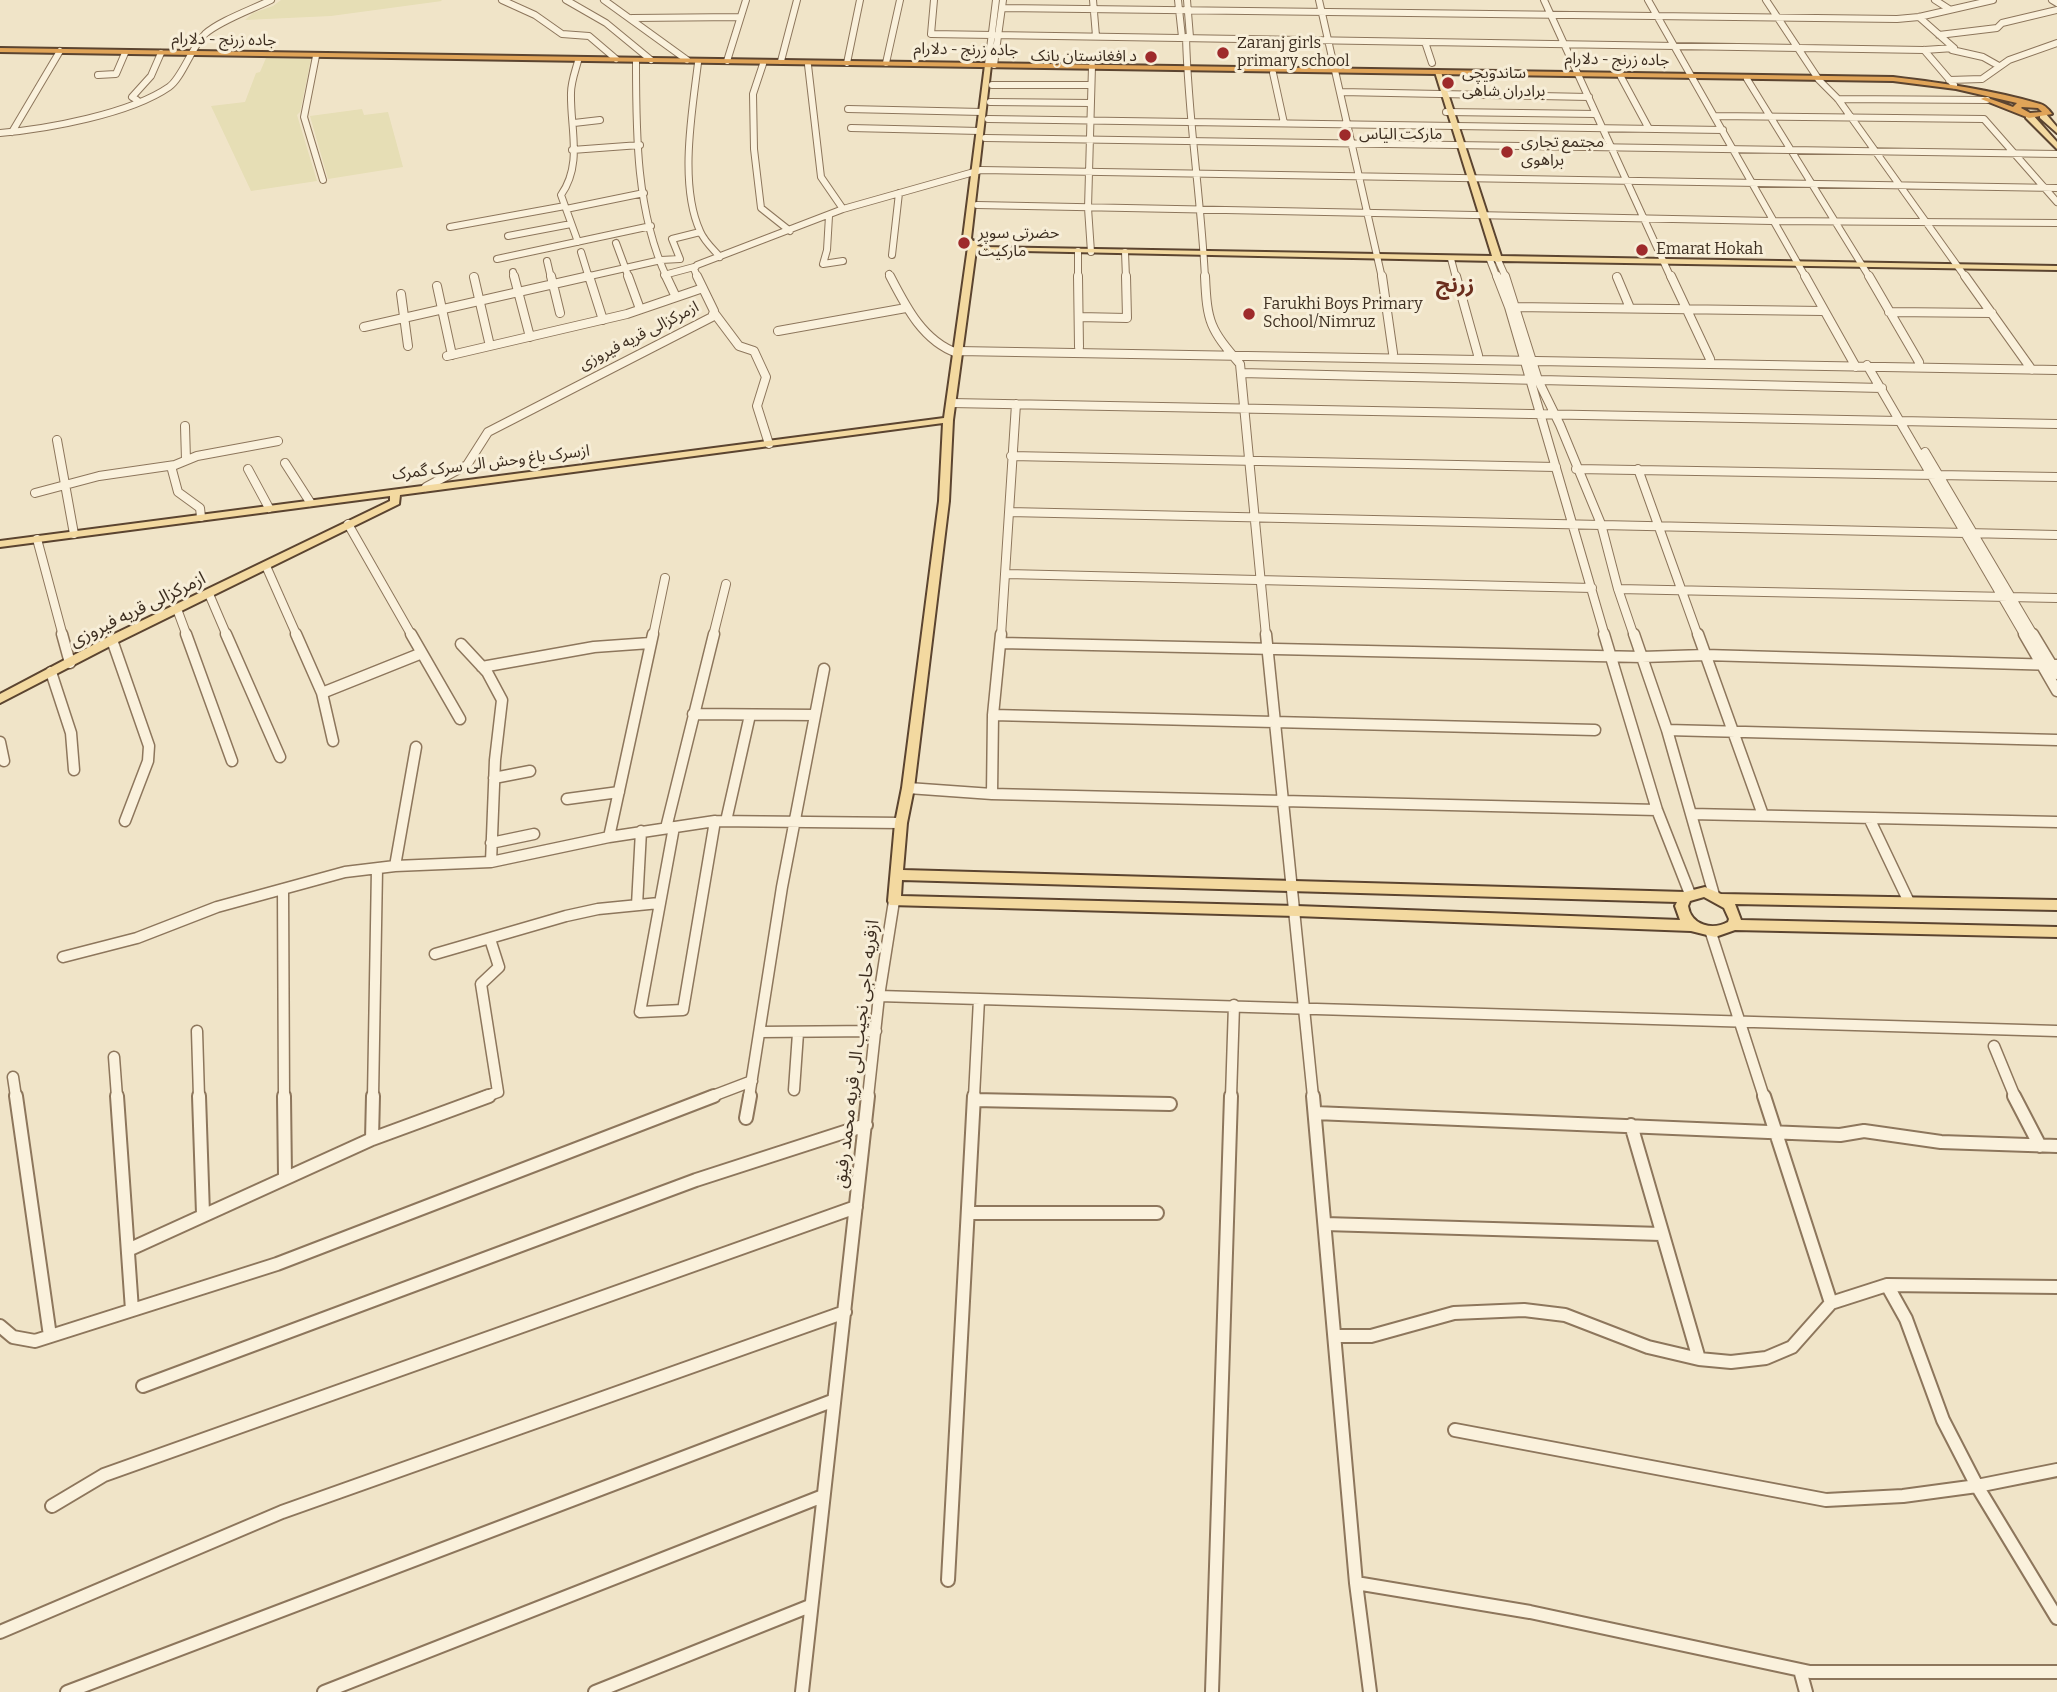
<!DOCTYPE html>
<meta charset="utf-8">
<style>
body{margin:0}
canvas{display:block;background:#f0e4c8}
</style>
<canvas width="2057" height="1692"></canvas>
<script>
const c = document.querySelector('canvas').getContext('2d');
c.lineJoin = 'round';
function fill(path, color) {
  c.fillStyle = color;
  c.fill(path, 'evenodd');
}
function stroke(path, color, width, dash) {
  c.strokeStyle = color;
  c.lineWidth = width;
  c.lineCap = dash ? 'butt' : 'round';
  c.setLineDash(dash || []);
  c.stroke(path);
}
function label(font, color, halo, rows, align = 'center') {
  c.font = font + ' Bitter,"Noto Sans Arabic",serif';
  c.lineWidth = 6;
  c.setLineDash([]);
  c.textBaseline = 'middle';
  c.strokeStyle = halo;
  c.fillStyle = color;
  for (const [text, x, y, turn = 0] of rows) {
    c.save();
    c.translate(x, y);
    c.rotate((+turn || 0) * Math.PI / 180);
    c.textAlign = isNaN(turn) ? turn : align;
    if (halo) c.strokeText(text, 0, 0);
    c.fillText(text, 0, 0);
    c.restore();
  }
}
const farmland = new Path2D(`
 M281 0H441L442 1 331 16 245 20 253 13 273 6Z
 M266 58 311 59 300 112 297 115 317 181 251 191 211 106 245 102 256 73 260 72Z
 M362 109 364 115 388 112 403 167 328 179 310 116Z`);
const minorFar3 = new Path2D(`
 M502 0 535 15 562 34 589 36 616 59
 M566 0 606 23 651 60
 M604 0 687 60
 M934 0 931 34 1924 50 1954 48
 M1093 0 1096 36
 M1178 0 1182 37
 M1187 0 1190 37
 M1319 0 1382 278
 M1544 0 1671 278
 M1648 0 1806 278
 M1766 0 1819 80 1838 99 1966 278
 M1935 0 1949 9
 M2052 0 2057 3
 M1003 8 1897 19 1919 17 1993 0
 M1919 17 1954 48
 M632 18 740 17
 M1939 35 1997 28 2002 23 2057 10
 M1186 37C1188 118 1201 197 1205 278
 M1425 42 1432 63
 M1924 50 1954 85
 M1952 50 1983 57 1999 66
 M316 56 304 117 323 180
 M578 61C575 72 571 82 571 93 570 128 583 164 561 195L578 242
 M727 61 746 0
 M781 61 797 0
 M636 62C636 133 636 212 667 278
 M698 63C692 112 679 185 700 231 704 241 713 249 720 257
 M847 63 860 0
 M886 63 900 0
 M763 64 753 94 754 149 761 208 790 231
 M808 65 821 177 843 209
 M988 65 996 0
 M994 65 1003 0
 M1273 73 1284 123
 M98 75 116 74 125 53
 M1621 77 1648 127
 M1747 79 1870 278
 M1949 80 1982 79 2009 60 2057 43
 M992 85H1091
 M1341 92 1589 97
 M1838 99 1987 100
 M137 100 132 97 151 76 161 53
 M990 102 1091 103
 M848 109 982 112
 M1446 112 1596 114
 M1715 116 1984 119 2057 202
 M988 119 1723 130
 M574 123 600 120
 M851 128 980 131
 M12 132 60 51
 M0 133C47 129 130 114 169 87 182 78 191 48 205 34 219 21 253 9 271 0
 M985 138 2057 154
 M572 150 640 145
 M977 205 1772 221 2057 223
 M566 209 644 193
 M829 216 827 250 823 264 843 261
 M450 227 565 206
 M508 236 571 224
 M616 243 629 278
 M1078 251V278
 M581 252 589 278
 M1091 252 1088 208 1092 66
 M1125 252 1126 278
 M892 255 899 193
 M497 259 651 226
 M1451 259 1456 278
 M1490 260 1497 278
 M1498 260 1506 278
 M547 261 551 278
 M513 272 514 278
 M889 274 891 278
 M664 275 694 267
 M581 278 661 260 680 259 672 239 700 232
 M698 278 694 269 697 265 843 209 981 170 2057 188`);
const minorFar2 = new Path2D(`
 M514 276 530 337
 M551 276 560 313
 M589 276 603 320
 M628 276 640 309
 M666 276 675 295
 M890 276C906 307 923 341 957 353
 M1078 276 1079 347
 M1205 276C1207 323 1210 329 1240 364L1266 636
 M1382 276 1393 353
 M1456 276 1478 355
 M1497 276 1509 307 1605 636
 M1505 276 1538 380 1560 425 1601 524 1618 589 1634 636
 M1671 276 1710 359
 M1805 276 1856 367
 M1869 276 1919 362
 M1965 276 2032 370
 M474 277 490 346
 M1617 277 1630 308
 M437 286 452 355
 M401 294 408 346
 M1513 307 1823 311
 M1889 312 1992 313
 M715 314 739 346 754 351 766 377 757 406 769 444
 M1079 317 1127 318 1126 276
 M364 327 589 276
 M778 331 906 308
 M958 351 2057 370
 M447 356 627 314 703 288
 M1867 365 2025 636
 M1241 373 1882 388
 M951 403 2057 424
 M185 426 186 460
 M57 440 74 534
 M1925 452 2034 636
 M1011 456 1556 467
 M285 463 310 502
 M171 466 178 492 200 508 201 517
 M248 469 269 508
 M1576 469 2057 477
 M1638 469 1698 636
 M426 487 467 465 488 432 712 317 714 311 697 276
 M35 493 99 476 175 465 197 456 278 441
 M1009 512 2057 535
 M348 524 412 636
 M37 539 63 636
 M266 566 297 636
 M1007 574 1592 588
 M1618 589 2057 598
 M209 594 227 636
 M177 609 187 636
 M653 636 665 578
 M713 636 726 584
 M1001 636 1016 404`);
const minorFar1 = new Path2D(`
 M62 634 70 663
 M186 634 232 761
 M226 634 280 757
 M296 634 322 693 333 741
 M411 634 460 719
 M1266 634 1313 1097
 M1604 634 1657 810 1690 894
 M1634 634 1667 730 1714 895
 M1698 634 1763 815
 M2024 634 2057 691
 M2033 634 2057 674
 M112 640 149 746 148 761 125 821
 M1001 643 1642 657 1705 655 2057 665
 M461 644 487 672 502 700 495 760 491 862
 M482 667 594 647 650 643
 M51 672 71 733 74 770
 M322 693 422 653
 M693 714 815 715
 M993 715 1595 730
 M1667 730 2057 740
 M0 742 4 761
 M494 778 530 771
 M908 788 992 794 1657 810
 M992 794 993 715 1001 634
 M567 799 619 792
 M1691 814 2057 822
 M1869 818 1909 902
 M726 821 750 715
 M674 827 640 1012 683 1010 715 821
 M666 828 714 634
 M609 837 653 634
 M491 843 534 834
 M395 866 416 747
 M283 889 284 1097
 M637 905 641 831
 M1711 933 1764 1097
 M435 954 566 916 598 909 659 903
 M63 957 137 938 217 907 345 872 395 866 491 862 609 837 715 821 901 823
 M879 996 2057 1031
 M197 1031 199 1097
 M760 1032 876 1031
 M1994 1046 2015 1097
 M114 1057 117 1097
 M13 1077 16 1097
 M794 1090 798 1033
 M373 1097 377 869
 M484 1097 498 1092 481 984 499 967 490 939
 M710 1097 752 1081
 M749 1097 782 887 824 669
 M868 1097 879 996 894 901
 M974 1097 979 999
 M1231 1097 1234 1005`);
const minor = new Path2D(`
 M16 1096 50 1336
 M117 1096 132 1310
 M199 1096 203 1214
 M284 1096 285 1176
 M1313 1096 1356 1583 1370 1692
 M2014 1096 2040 1146
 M974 1100 1170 1104
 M1315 1113 1840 1135 1864 1131 1941 1142 2057 1146
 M746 1118 750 1096
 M1631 1125 1699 1359
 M372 1139 373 1096
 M968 1213H1157
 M1325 1224 1661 1234
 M128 1250 372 1139 489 1096
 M1887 1285 1906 1319 1943 1420 1977 1486 2057 1618
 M1831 1303 1887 1285 2057 1287
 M0 1326 13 1337 35 1341 277 1264 714 1096
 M1336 1336H1371L1454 1313 1524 1310 1565 1315 1648 1347 1699 1359 1731 1362 1766 1358 1792 1347 1831 1303 1764 1096
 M143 1386 696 1180 866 1125
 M1455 1430 1826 1500 1903 1496 1977 1486 2057 1470
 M52 1506 104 1475 856 1207
 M948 1580 974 1096
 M1356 1583 1530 1612 1810 1672H2057
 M0 1632 282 1512 845 1312
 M1800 1670 1806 1692
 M67 1692 832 1401
 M324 1692 823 1496
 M595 1692 810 1606
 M802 1692 868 1096
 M1212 1692 1231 1096`);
const major = new Path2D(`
 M988 63 991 65 971 238 973 241 979 240 980 242 977 246 982 247 1492 256 1435 72 1438 70 1441 72 1501 256 2057 266V270L1502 261 1498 262 1494 261 976 250 953 420 949 501 914 788 907 823 903 870 1685 892 1705 887 1721 894 2057 900V910L1735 904 1741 920 2057 927V937L1735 930 1715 937 1691 931 1296 916 890 905 888 901 895 823 902 788 939 501 943 423 400 495 399 504 116 643 0 703V694L108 637 390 501V496L0 547V541L944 418 968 247 963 238 985 65ZM902 880 1677 902 1675 906 1680 920 1296 906 901 896ZM1704 897 1724 908 1729 919 1728 922C1712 931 1691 925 1688 906L1690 901Z
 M2026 114H2032L2057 142V149L2026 118Z
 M2040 114H2046L2057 127V133L2040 118Z`);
const highway = new Path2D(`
 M0 48 1893 77C1942 83 1993 90 2040 104 2045 105 2049 110 2052 114L2029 118 1981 99 1985 97 2013 107 2017 103 1956 89 1893 81 0 52ZM2022 107 2038 108 2042 112 2030 113 2021 108Z`);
const markers = [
 [1223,53,7,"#9e2a2b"],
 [1151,57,7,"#9e2a2b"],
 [1448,83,7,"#9e2a2b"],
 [1345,135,7,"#9e2a2b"],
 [1507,152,7,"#9e2a2b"],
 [964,243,7,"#9e2a2b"],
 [1642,250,7,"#9e2a2b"],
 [1249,314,7,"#9e2a2b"]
];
const farStreetnames = [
 ["جاده زرنج - دلارام",224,40,1],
 ["جاده زرنج - دلارام",966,50,1],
 ["جاده زرنج - دلارام",1617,60,1],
 ["ازمرکزالی قریه فیروزی",639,336,-27],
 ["ازسرک باغ وحش الی سرک گمرک",491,463,-7]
];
const farPoinames = [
 ["Zaranj girls",1237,44],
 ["primary school",1237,62],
 ["د افغانستان بانک",1137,57,"right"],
 ["ساندویچی",1462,74],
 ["برادران شاهی",1462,92],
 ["مارکت الیاس",1359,135],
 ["مجتمع تجاری",1521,143],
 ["براهوی",1521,161],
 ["حضرتی سوپر",978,234],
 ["مارکیت",978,252],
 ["Emarat Hokah",1656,250],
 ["Farukhi Boys Primary",1263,305],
 ["School/Nimruz",1263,323]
];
const streetNames = [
 ["ازمرکزالی قریه فیروزی",138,610,-26],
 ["ازقریه حاجی نجیب الی قریه محمد رفیق",857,1054,-83]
];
const farDistrictnames = [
 ["زرنج",1455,286]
];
fill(farmland, '#e6deb5');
stroke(minorFar3, '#8d765c', 8);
stroke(minorFar2, '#8d765c', 10);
stroke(minorFar1, '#8d765c', 13);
stroke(minor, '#8d765c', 16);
stroke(major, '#5b4430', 4);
stroke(highway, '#5b4430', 4);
stroke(minorFar3, '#faf1dc', 6);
stroke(minorFar2, '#faf1dc', 8);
stroke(minorFar1, '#faf1dc', 10);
stroke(minor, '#faf1dc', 12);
fill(major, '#f3d9a0');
fill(highway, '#e0a458');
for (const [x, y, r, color] of markers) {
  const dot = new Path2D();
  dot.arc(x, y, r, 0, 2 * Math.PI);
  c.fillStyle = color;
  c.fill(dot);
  stroke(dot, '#f7eed8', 2.5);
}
label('16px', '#3d2e20', '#f7eed8', farStreetnames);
label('16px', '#3d2e20', '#f7eed8', farPoinames, 'left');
label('18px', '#3d2e20', '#f7eed8', streetNames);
label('bold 21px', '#6b2e1e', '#f7eed8', farDistrictnames);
</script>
